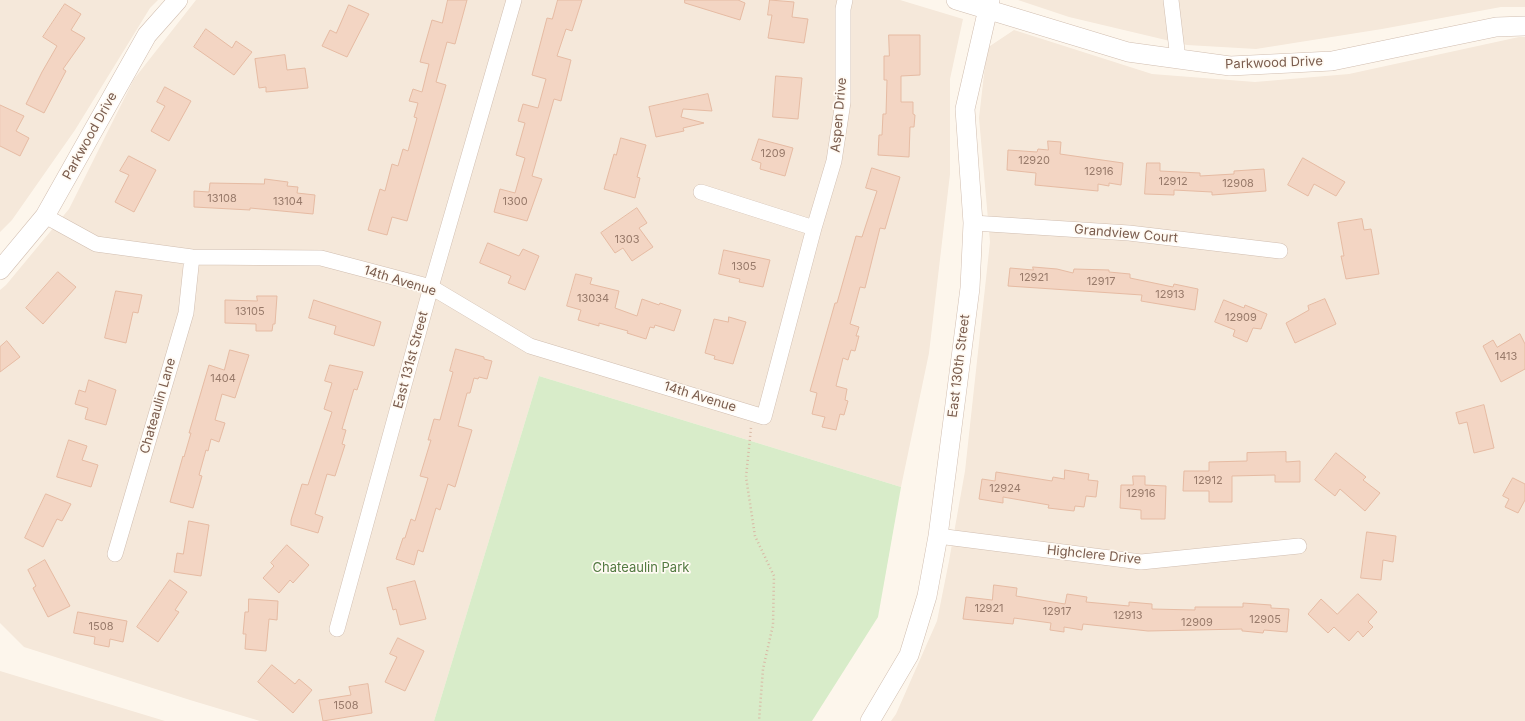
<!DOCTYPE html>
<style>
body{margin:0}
canvas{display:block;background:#fdf6ec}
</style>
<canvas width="1525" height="721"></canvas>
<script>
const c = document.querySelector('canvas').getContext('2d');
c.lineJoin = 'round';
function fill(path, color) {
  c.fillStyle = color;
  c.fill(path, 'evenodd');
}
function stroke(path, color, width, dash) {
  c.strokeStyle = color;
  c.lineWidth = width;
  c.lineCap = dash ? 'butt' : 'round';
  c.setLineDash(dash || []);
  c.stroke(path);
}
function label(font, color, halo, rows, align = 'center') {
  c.font = font + ' Inter,sans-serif';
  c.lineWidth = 3.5;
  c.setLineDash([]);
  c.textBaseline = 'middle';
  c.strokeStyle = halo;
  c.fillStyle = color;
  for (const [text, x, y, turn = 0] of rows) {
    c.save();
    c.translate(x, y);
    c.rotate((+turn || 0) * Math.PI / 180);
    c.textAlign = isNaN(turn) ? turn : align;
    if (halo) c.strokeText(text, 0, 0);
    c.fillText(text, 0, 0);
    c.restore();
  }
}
const residential = new Path2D(`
 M0 0H158L150 8 75 130 12 220 0 232Z
 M196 0H900L963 19 950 79V174L929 353 901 487 539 376 434 721H260L190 700 24 647 0 623V290L6 285 69 209 134 79Z
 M1018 0H1525V7H1501L1382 29 1256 49 1187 45 1069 17Z
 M1014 30 1152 74 1255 82 1349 74 1519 37H1525V721H891L896 714 937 621 949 561 965 471 990 242 979 118 987 48Z
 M0 671 165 721H0Z`);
const green = new Path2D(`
 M539 376 901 487 878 617 812 721H434Z`);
const building = new Path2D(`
 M448 0H467L455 44 447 42 436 82 446 85 407 221 392 217 387 235 368 230 380 189 385 191 392 164 398 166 403 149 408 151 417 118 414 117 418 103 409 101 413 89 422 92 429 64 420 62 432 20 442 23Z
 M558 0H582L572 31 566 29 557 56 571 60 561 101 554 99 532 176 542 179 527 221 494 212 500 189 515 193 525 158 516 155 525 123 518 121 523 104 538 108 546 79 532 75 547 18 552 19Z
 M685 0H738L745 3 740 20 685 3Z
 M770 0 794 2 792 17 808 19 804 43 768 38 772 15H768Z
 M65 4 81 14 71 30 85 38 63 69 66 71 44 113 26 104 42 72 57 46 43 37Z
 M349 5 369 14 347 57 322 46 330 30 336 33Z
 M206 29 232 48 236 41 252 52 234 75 194 47Z
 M889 35H920V75L901 76V102H913V114L915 115 914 127H910L909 157 878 155 879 135H882L883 114H886L887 80H884V56H889Z
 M285 55 287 70 305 68 308 88 266 92V87L259 88 255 59Z
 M776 76 802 78 798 119 773 117Z
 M165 87 191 101 169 141 151 131 165 106 157 102Z
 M708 94 712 111 683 109 681 117 704 123 683 128 684 131 656 137 649 107Z
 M0 105 24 116 16 131 29 138 20 156 0 146Z
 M621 138 646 145 637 177 640 178 635 198 604 189 614 154 616 155Z
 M759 139 793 148 785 176 760 169 761 163 752 160Z
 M1048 141 1061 142 1060 154 1123 163 1121 185 1109 183V186L1098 184V191L1035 185 1036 173 1007 170 1008 150 1037 152 1038 149 1048 150Z
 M129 156 156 170 134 212 115 202 129 175 120 171Z
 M1303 158 1345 182 1336 196 1314 184 1308 196 1288 185Z
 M1147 163H1160V171L1200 173V176L1234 174V171L1264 169 1266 191 1212 195V192L1174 190V195L1145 194Z
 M872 168 900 177 885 229 880 228 865 288 860 287 850 324 859 327 856 336H859L855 351 851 350 848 360 843 358 836 386 847 389 845 400 848 401 844 415 840 414 836 430 822 427 825 417 812 414 817 393 810 391 835 303H837L856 236 862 237 877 191 866 188Z
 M265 179 288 182 287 186 298 187 297 193 315 195 313 214 250 208V210L194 207V191L209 192 210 183 264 184Z
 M637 208 647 223 639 228 653 247 632 261 623 248 615 253 601 233Z
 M1362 219 1364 230 1371 229 1379 274 1346 279 1341 256H1344L1338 223Z
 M488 243 519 256 523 249 539 256 525 290 508 283 511 276 480 263Z
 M724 250 770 260 763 287 739 282 740 279 719 274Z
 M1033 267 1057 269 1073 273 1074 269 1109 270V272L1130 274V278L1173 287 1174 284 1198 289 1195 310 1141 301 1142 295 1008 286 1010 268 1033 270Z
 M58 272 76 287 43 324 26 308Z
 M576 274 592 278 590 284 619 291 615 308 637 316 642 299 659 305 660 303 681 310 674 331 655 325 654 328 650 327 646 339 627 333 628 331 599 323V326L578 320 581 310 567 306Z
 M116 291 142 295 138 313 133 312 126 343 105 338Z
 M257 296H277L275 324H273L272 331H256V324L225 323V300L257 301Z
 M1325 299 1336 324 1295 343 1286 323 1309 310 1308 306Z
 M314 300 381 322 374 346 334 334 336 326 309 318Z
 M1224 300 1244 308 1245 305 1267 314 1261 329 1253 328 1247 342 1233 336 1235 330 1215 322Z
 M729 317 746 322 733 364 714 359 715 356 705 353 714 319 728 322Z
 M1520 334 1525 344V369L1501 382 1483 346 1493 340 1497 347Z
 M7 341 20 357 0 372V347Z
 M456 349 484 357V359L492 361 487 379 479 377 478 379 474 378 470 393H467L458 426 472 430 466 450 455 487 448 484 440 510 436 508 423 552 418 550 414 565 396 559 403 538H405L411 519 415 521 428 478 420 476 431 440H428L434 419 440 420 444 405 453 372 450 371Z
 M230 350 249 355 235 398 222 394 215 420 225 423 219 442 211 439 208 451 206 450 199 475 202 476 193 508 170 502 183 456 184 457 191 433H189L209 365 224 370Z
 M330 365 363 372 357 390 354 389 342 429 346 430 342 444 345 445 335 476 327 474 315 514 323 517 318 533 291 525V520L302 484 308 485 332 412 324 409 332 383 325 381Z
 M89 380 116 390 106 425 85 419 88 408 75 404 79 390 85 392Z
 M1484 405 1494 448 1474 453 1467 422 1459 424 1456 413Z
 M69 440 87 446 82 460 98 465 91 487 57 477Z
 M1286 452V462L1300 461V482H1275V475L1232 476V502H1209V491H1183L1184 471H1209V462L1247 461V453Z
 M1336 453 1366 477 1363 480 1380 493 1365 511 1340 489 1335 496 1315 480Z
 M1065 470 1089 474 1088 480 1098 481 1096 497 1086 496 1084 507 1075 506 1074 511 1048 508 1049 505 1003 497V503L979 499 982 479 995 481 996 472 1052 481 1053 477 1064 479Z
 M1133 476H1145V485L1166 486 1165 519H1141V510L1120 508 1121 485H1133Z
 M1513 478 1525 484V500L1518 513 1505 507 1509 499 1503 496Z
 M46 494 71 504 62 521 57 519 43 547 25 538Z
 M189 521 209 525 201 576 174 572 177 553 183 554Z
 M1367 532 1396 536 1393 562 1383 560 1381 580 1361 578Z
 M287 545 309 565 293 583 290 580 279 593 263 578 274 566 271 563Z
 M45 560 70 606 48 617 33 588 36 586 28 570Z
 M170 580 187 592 175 610 179 612 158 642 137 627Z
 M415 581 426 619 400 625 396 609 393 610 387 588Z
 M994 585 1017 588 1016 596 1065 604 1067 594 1087 597 1086 602 1129 606V602L1152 604V609L1195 610V607H1243V603L1271 605V608L1289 609 1287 632 1264 630 1263 633 1243 631H1242V629L1148 631 1083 624 1082 630 1064 627V632L1050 630 1051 623 1014 618 1013 624 963 619 966 597 992 600Z
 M1358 594 1377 612 1368 622 1373 627 1363 637 1358 631 1349 641 1334 627 1328 633 1308 614 1321 599 1337 614Z
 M249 599 278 601 277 620 269 619 266 651 245 649 246 634H243L245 612H248Z
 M78 612 127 621 123 642 110 639 109 647 94 644 95 637 74 633Z
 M398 638 424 651 405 691 385 682 397 657 390 654Z
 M272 665 295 684 299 679 312 690 293 713 258 682Z
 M368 684 372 713 323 721 319 700 351 695 349 687Z`);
const path = new Path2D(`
 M751 428 746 477 755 536 774 576 773 625 763 669 759 721`);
const minor = new Path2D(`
 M1171 0 1178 59
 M701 192 814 228
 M45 216 96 244 192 257 321 258 431 287 530 346 764 417 814 228 834 161 843 102V9L845 0
 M973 223 1129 233 1280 251
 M938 536 1141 562 1299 546
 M115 554 186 313 192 257
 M337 629 431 287 514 0`);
const tertiary = new Path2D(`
 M956 0 1128 52 1230 66 1332 61 1496 27 1525 26
 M0 270 45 216 147 35 178 0
 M870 721 909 655 927 596 938 536 970 288 973 223 965 109 990 0`);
const numberNames = [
 ["1209",773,154],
 ["12920",1034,161],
 ["12916",1099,172],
 ["12912",1173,182],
 ["12908",1238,184],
 ["13108",222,199],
 ["13104",288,202],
 ["1300",515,202],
 ["1303",627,240],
 ["1305",744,267],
 ["12921",1034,278],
 ["12917",1101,282],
 ["12913",1170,295],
 ["13034",593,299],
 ["13105",250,312],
 ["12909",1241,318],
 ["1413",1506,357],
 ["1404",223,379],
 ["12912",1208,481],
 ["12924",1005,489],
 ["12916",1141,494],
 ["12921",989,609],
 ["12917",1057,612],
 ["12913",1128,616],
 ["12905",1265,620],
 ["12909",1197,623],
 ["1508",101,627],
 ["1508",346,706]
];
const streetNames = [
 ["Parkwood Drive",1274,63,-2],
 ["Aspen Drive",839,115,-85],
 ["Parkwood Drive",90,136,-61],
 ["Grandview Court",1126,234,5],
 ["14th Avenue",400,281,17],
 ["East 131st Street",411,360,-75],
 ["East 130th Street",959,366,-83],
 ["14th Avenue",700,397,17],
 ["Chateaulin Lane",158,406,-74],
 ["Highclere Drive",1094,555,6]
];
const parkNames = [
 ["Chateaulin Park",641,568]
];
fill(residential, '#f5e8da');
fill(green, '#d8ecc9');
fill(building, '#f3d5c3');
stroke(building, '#e6bba3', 1);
stroke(minor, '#d1beb0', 16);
stroke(tertiary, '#d1beb0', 20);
stroke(path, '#d9b8a5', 2.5, [1, 3]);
stroke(minor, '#fff', 15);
stroke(tertiary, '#fff', 19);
label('11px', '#987a6a', null, numberNames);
label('13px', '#7a5c4d', '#fffaf3', streetNames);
label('13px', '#537a41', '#fffaf3', parkNames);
</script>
